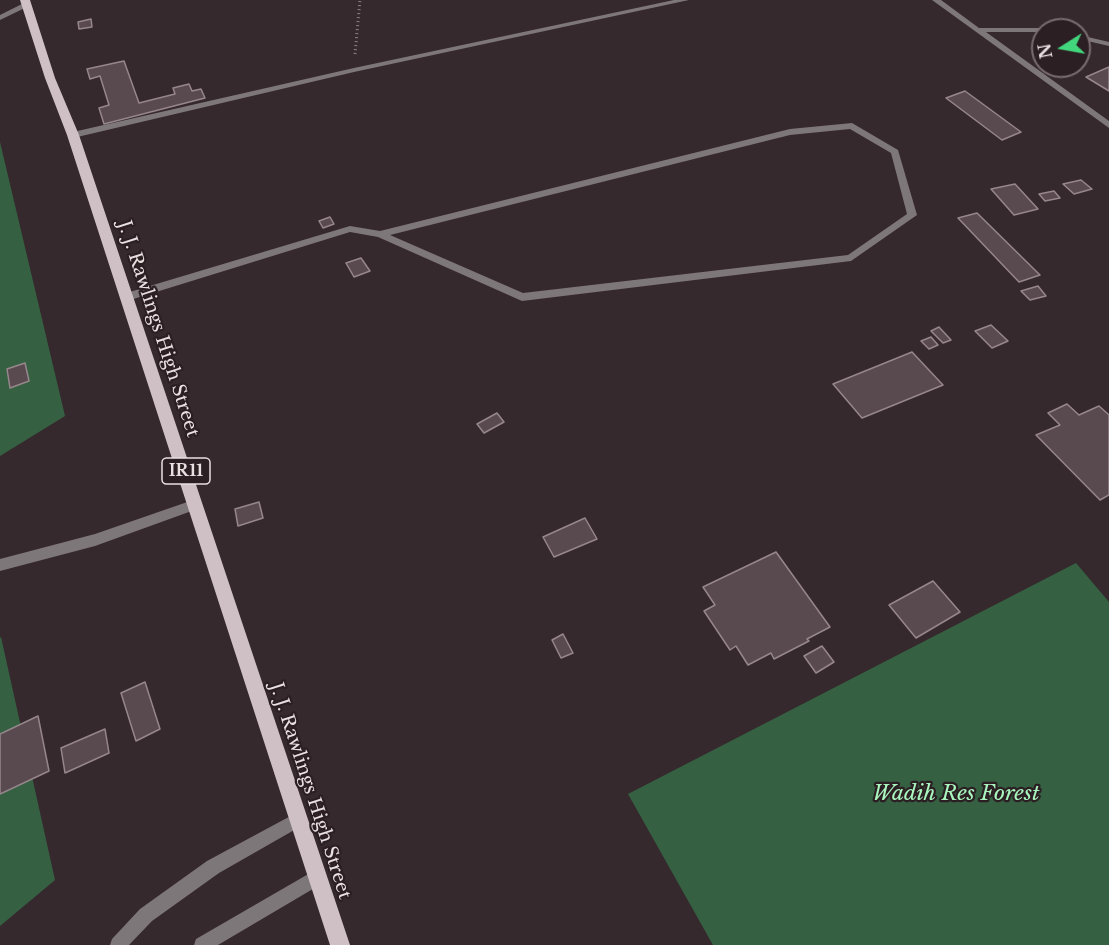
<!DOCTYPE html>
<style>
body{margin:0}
#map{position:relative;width:1109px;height:945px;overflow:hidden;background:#36292e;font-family:"Libre Baskerville",serif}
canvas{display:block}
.north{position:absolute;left:1031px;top:18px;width:60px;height:60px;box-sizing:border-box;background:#2c1f24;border:2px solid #786c70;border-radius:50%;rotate:259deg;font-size:16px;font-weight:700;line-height:24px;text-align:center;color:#e9e0e2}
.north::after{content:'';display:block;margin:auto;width:21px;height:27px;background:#42d77c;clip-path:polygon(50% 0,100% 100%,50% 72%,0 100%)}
</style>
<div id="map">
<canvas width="1109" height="945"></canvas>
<div class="north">N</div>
</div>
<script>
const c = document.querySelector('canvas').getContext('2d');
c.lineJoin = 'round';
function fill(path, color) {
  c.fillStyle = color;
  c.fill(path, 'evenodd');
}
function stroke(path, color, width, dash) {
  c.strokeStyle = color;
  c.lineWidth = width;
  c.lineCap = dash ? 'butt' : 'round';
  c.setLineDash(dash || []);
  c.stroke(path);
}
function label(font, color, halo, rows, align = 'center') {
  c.font = font + ' "Libre Baskerville",serif';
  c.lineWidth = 4.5;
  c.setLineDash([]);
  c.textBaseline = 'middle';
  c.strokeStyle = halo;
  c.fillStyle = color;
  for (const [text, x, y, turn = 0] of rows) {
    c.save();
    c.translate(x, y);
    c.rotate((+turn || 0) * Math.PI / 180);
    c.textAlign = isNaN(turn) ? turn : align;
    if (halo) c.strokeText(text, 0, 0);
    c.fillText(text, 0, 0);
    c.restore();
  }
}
const green = new Path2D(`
 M0 142 65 416 0 456Z
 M1076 563 1109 602V945H713L628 794Z
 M1 637 55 880 0 926V638Z`);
const building = new Path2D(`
 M91 19 92 27 79 29 78 22Z
 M124 61 139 103 175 94 173 88 189 84 192 91 201 89 205 98 104 124 99 108 109 105 100 76 90 79 87 69Z
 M1109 67V91L1086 77Z
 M965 91 1021 132 1002 140 946 98Z
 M1081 180 1092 189 1074 194 1063 184Z
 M1015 184 1038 209 1014 215 991 189Z
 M1054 191 1060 198 1045 201 1039 194Z
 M977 213 1040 275 1019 282 958 218Z
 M330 217 334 224 323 228 319 221Z
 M361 258 370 271 354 277 346 263Z
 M1038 286 1046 296 1030 300 1021 291Z
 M991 325 1008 341 992 348 975 331Z
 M939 327 951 340 943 343 931 331Z
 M931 337 938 345 929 349 921 341Z
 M912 352 943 385 862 418 833 384Z
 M25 363 29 381 10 388 7 369Z
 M1067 404 1079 415 1099 406 1109 415V495L1100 500 1036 435 1060 425 1048 413Z
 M497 413 504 422 484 433 477 424Z
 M259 502 263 518 238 526 235 509Z
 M585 518 597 539 554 557 543 537Z
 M776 552 830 627 807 639 809 641 774 659 771 653 748 665 736 646 730 650 704 611 715 605 703 587Z
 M933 581 960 612 916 638 889 605Z
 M563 634 573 653 561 658 552 640Z
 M822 646 834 662 816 673 804 656Z
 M145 682 160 729 136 741 121 693Z
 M38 716 49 771 0 794V734Z
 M105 729 109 753 65 773 61 748Z`);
const path = new Path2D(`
 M355 54 360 0`);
const service = new Path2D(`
 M852 123 898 150 917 215 851 261 522 301 378 237 350 232 127 301 122 297 123 294 350 226 380 231 790 129ZM850 129 891 153 907 214 848 255 523 293 390 235 790 135Z
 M196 499 200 500 202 504 200 508 95 546 0 571V559L95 534Z
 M298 812 303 815 306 820 303 825 219 873 152 921 129 945H110L112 939 140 909 207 861Z
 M317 869 323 871 325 877 323 883 218 945H194L196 939Z`);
const minor = new Path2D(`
 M674 0H689L354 72 73 138 69 135 73 132 354 68Z
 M932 0H941L979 28H1050L1051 30H1043V32H986L1109 121V128Z
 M24 3 31 5 0 20V15Z
 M1079 35 1109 42V46L1079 39Z`);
const primary = new Path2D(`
 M20 0H30L55 78 79 135 350 945H330L67 135 45 78Z`);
const shields = [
 [186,471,48]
];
const shieldNames = [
 ["IR11",186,471]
];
const streetNames = [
 ["J. J. Rawlings High Street",158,329,72],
 ["J. J. Rawlings High Street",310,791,72]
];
const nearParknames = [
 ["Wadih Res Forest",956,794]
];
fill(green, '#356142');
fill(building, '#584a4f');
stroke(building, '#97878c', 1.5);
stroke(path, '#8d8285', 3, [1, 3]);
fill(service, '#7e7779');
fill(minor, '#7e7779');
fill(primary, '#cfc0c5');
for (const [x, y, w] of shields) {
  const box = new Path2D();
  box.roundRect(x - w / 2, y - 13, w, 26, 4.5);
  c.fillStyle = '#2c1f24';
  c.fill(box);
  stroke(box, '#e9e0e2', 1.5);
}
label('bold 16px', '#e9e0e2', null, shieldNames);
label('18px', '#e9e0e2', '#2c1f24', streetNames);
label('italic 21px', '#a9f7be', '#2c1f24', nearParknames);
</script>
